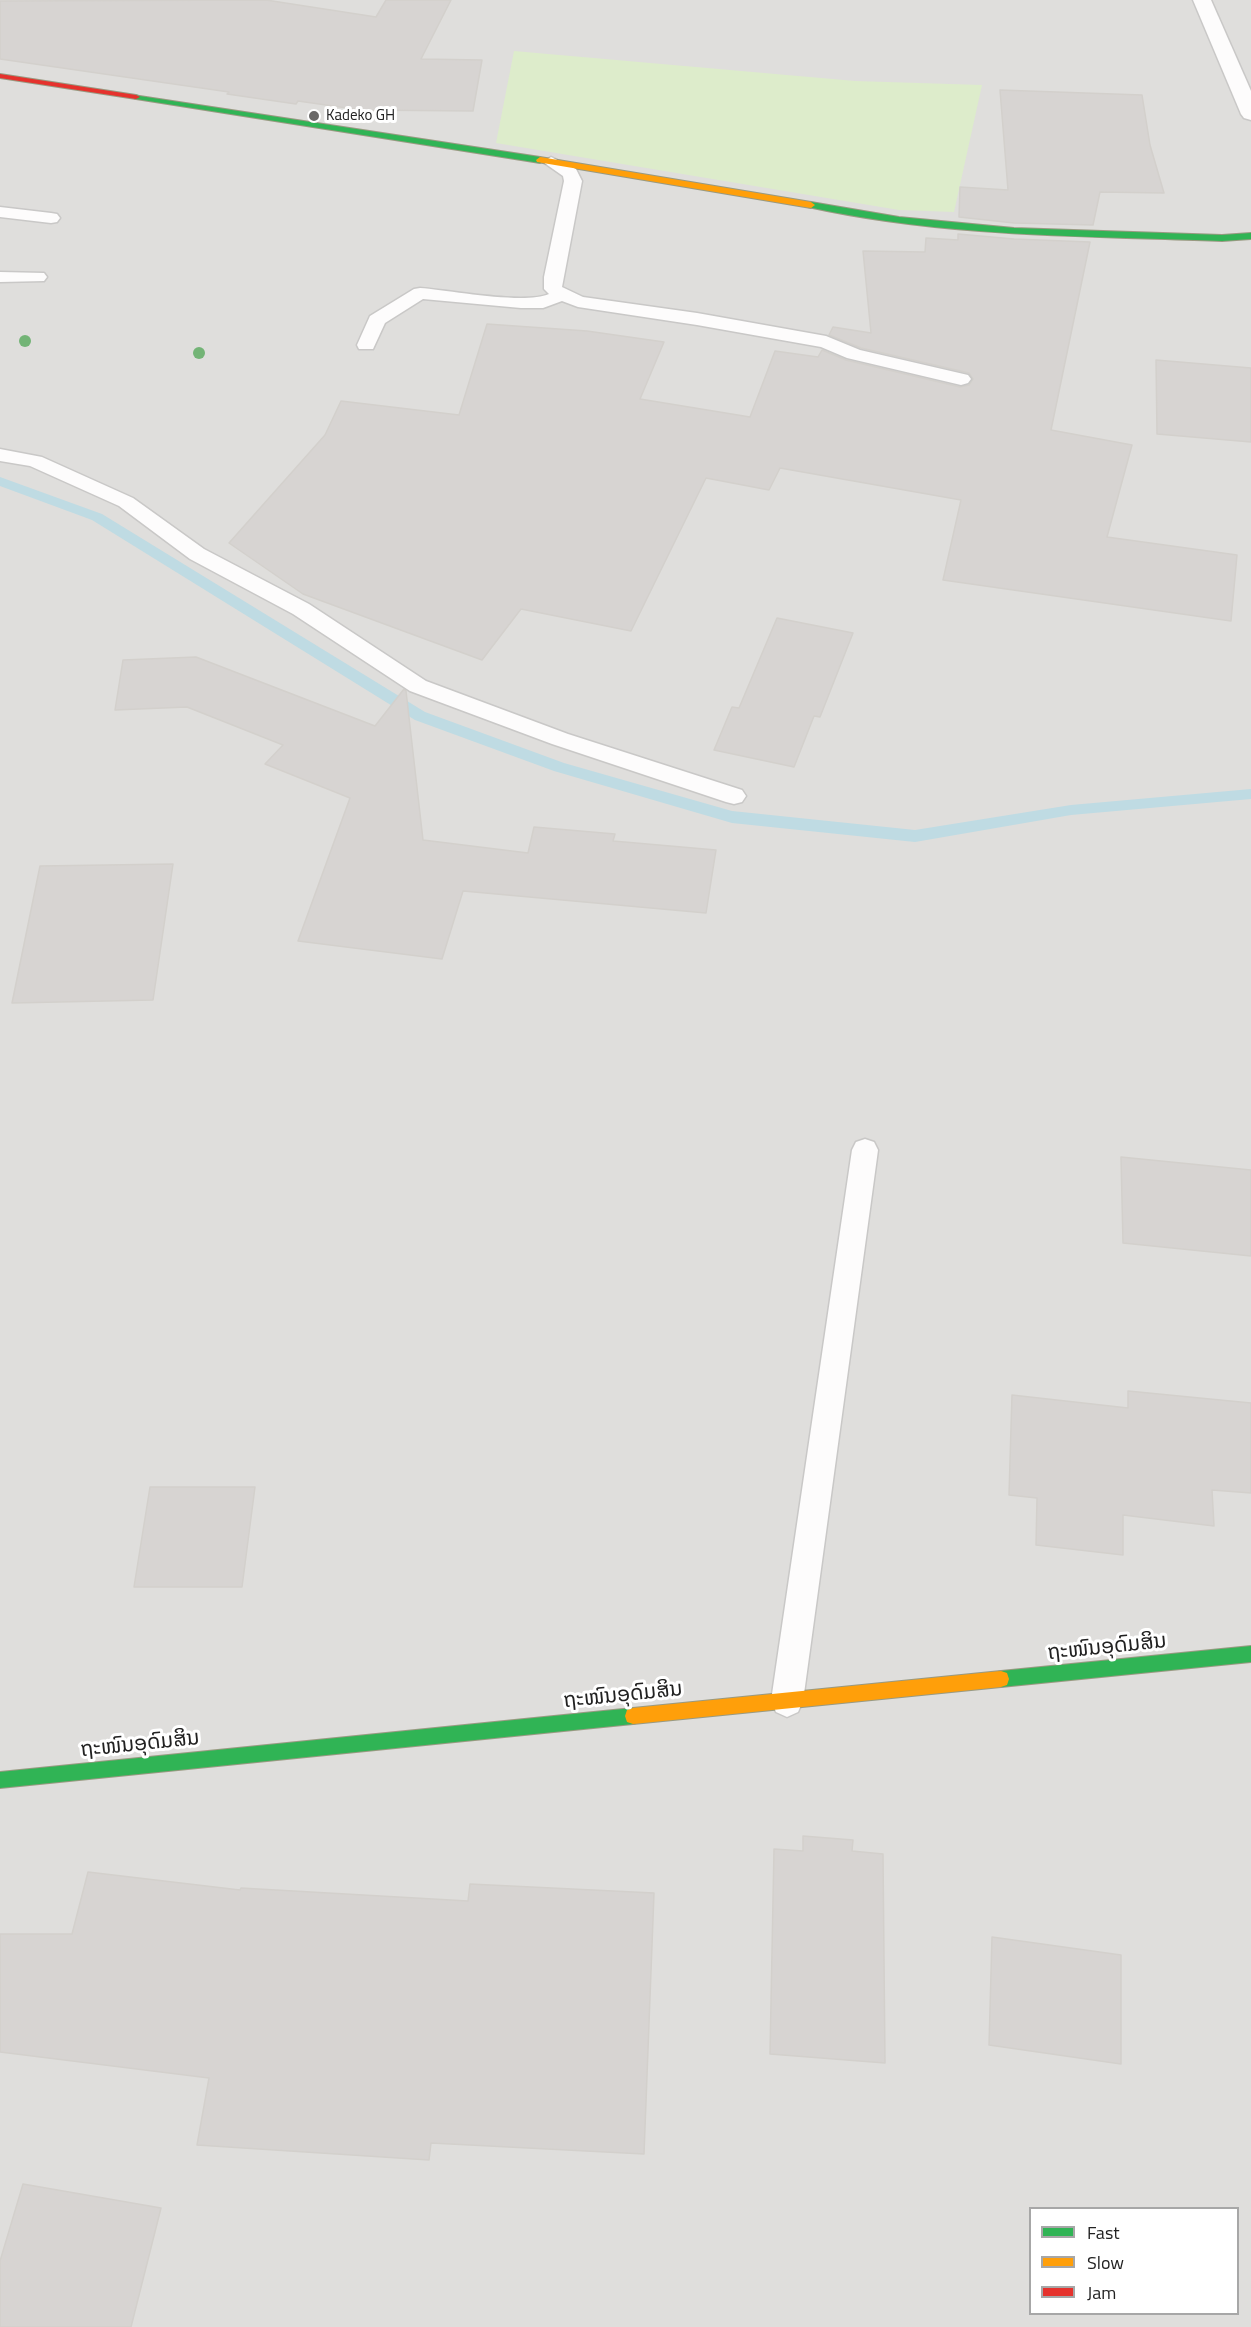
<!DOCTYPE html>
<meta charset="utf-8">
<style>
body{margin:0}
#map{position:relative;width:1251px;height:2327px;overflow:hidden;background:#f0eeeb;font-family:"Titillium Web",sans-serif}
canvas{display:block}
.legend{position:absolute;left:1029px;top:2207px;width:210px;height:108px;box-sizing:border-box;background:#fff;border:2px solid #a7a7a7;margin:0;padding:8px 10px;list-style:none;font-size:18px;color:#222}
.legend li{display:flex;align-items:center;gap:12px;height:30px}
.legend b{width:30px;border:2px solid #a7a7a7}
</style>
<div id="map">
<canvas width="1251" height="2327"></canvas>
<ul class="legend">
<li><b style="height:8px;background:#30b455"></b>Fast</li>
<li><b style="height:8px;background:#ff9f0a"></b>Slow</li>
<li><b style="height:8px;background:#e5322d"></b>Jam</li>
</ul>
</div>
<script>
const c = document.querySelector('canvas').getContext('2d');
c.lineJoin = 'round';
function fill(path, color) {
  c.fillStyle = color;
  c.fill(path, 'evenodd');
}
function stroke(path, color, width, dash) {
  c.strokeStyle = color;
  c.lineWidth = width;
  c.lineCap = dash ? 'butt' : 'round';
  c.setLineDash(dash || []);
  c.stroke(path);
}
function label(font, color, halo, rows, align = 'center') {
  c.font = font + ' "Titillium Web","Noto Sans Lao",sans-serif';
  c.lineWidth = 6;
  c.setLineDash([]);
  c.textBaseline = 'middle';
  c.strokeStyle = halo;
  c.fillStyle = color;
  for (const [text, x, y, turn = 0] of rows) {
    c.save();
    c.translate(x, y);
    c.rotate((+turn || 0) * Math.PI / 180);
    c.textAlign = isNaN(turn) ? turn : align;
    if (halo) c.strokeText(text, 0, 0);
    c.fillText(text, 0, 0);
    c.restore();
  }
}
const residential = new Path2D(`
 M0 0H1251V2327H0ZM1030 2208H1238V2314H1030Z`);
const grass = new Path2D(`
 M514 51 855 81 982 85 954 212 899 210 496 143Z`);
const stream = new Path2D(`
 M0 477 102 514 425 712 564 763 732 811 915 830 1071 805 1251 789V799L1071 815 915 842 732 823 554 771 415 720 92 520 0 486Z`);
const building = new Path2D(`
 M266 0 376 17 386 0H451L421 59 482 60 473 111 361 110 298 101 296 104 227 94 229 92 0 59V1Z
 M1000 90 1142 95 1150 145 1164 193 1100 192 1093 225 1014 223 959 217 960 187 1008 190Z
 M958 234 1014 239 1090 242 1051 430 1132 445 1107 537 1237 555 1231 621 943 580 961 500 780 468 769 490 706 478 631 631 521 609 482 660 303 594 229 543 325 435 341 401 459 415 487 324 587 331 664 342 640 399 750 417 775 351 818 357 822 350 846 360 960 387 969 385 973 379 969 373 861 348 829 335 833 327 871 333 863 251 925 252 926 238 958 240Z
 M1156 360 1251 368V442L1157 434Z
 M777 618 853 633 820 717 814 716 794 767 714 750 732 707 739 708Z
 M196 657 375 726 404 689 406 691 423 840 528 853 534 827 615 834 613 841 716 850 706 913 463 891 442 959 298 941 350 798 265 764 283 745 187 707 115 710 123 660Z
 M173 864 153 1000 12 1003 40 866Z
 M1121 1157 1251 1170V1256L1123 1243Z
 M1128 1391 1251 1403V1493L1212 1490 1214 1526 1123 1515V1555L1036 1545 1037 1498 1009 1495 1012 1395 1128 1408Z
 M150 1487H255L242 1587H134Z
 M803 1836 853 1840 852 1851 883 1854 885 2063 770 2054 774 1849 803 1851Z
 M88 1872 240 1890 241 1888 468 1901 470 1884 654 1893 644 2154 431 2143 429 2160 197 2145 209 2078 0 2052V1934H72Z
 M992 1937 1121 1955V2064L989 2045Z
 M23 2184 161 2208 131 2327H0V2261Z`);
const lane = new Path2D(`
 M551 157 576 169 582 181 562 287 583 297 697 313 826 336 860 350 968 375 971 379 968 383 961 385 847 358 821 347 697 325 578 307 562 301 543 308H521L423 299 385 323 373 349H359L357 345 370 316 414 289 420 288C449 290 524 305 549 294L544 289V277L564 181 563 176 543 162Z
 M0 207 51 213 57 214 60 218 57 222 51 223 0 217Z
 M0 272 44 273 47 277 44 281 0 282Z
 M0 449 42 457 133 498 204 549 309 604 426 681 568 734 742 790 746 796 742 802 734 804 726 802 552 744 410 691 293 614 190 559 119 506 30 466 0 461Z
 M865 1139 874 1142 878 1150 803 1701 798 1712 787 1717 776 1712 771 1701 852 1150 856 1142Z`);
const street = new Path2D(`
 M1193 0H1211L1251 91V120L1244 118 1241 114Z`);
const fast = new Path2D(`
 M133 95 540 157 544 160 540 163 136 99 132 97Z
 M811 202 899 217 1014 228 1222 235 1251 233V239L1222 241C1084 236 943 237 808 207V203Z
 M1251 1646V1662L1001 1687 995 1685 993 1679 995 1673 1001 1671Z
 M633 1708 639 1710 641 1716 639 1722 633 1724 0 1788V1772Z`);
const slow = new Path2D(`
 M540 157 811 202 815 205 811 208 537 162 536 160Z
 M1001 1671 1007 1673 1009 1679 1007 1685 1001 1687 633 1724 627 1722 625 1716 627 1710 633 1708Z`);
const jam = new Path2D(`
 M0 74 136 95 140 97 136 99 0 78Z`);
const trees = [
 [25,341],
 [199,353]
];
const markers = [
 [314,116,6,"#6a6968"]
];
const farPoinames = [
 ["Kadeko GH",326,116]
];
const nearStreetnames = [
 ["ຖະໜົນອຸດົມສິນ",1107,1648,-6],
 ["ຖະໜົນອຸດົມສິນ",623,1696,-6],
 ["ຖະໜົນອຸດົມສິນ",140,1745,-6]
];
fill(residential, '#dfdedc');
fill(grass, '#ddeccb');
fill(stream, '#bfdbe3');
fill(building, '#d7d4d2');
stroke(building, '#d3d0cc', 1.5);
stroke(lane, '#c9c8c7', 3);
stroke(street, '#c9c8c7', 3);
stroke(fast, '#999a82', 2);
stroke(slow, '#999a82', 2);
stroke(jam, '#999a82', 2);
fill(lane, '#fdfcfc');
fill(street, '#fdfcfc');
fill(fast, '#30b455');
fill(slow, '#ff9f0a');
fill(jam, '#e5322d');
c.fillStyle = '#73b476';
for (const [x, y] of trees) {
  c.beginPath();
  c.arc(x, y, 6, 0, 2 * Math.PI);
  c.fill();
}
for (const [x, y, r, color] of markers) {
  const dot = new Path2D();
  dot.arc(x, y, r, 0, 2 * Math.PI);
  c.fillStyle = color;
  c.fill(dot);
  stroke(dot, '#fff', 2);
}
label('15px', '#222', '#fff', farPoinames, 'left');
label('21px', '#222', '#fff', nearStreetnames);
</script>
